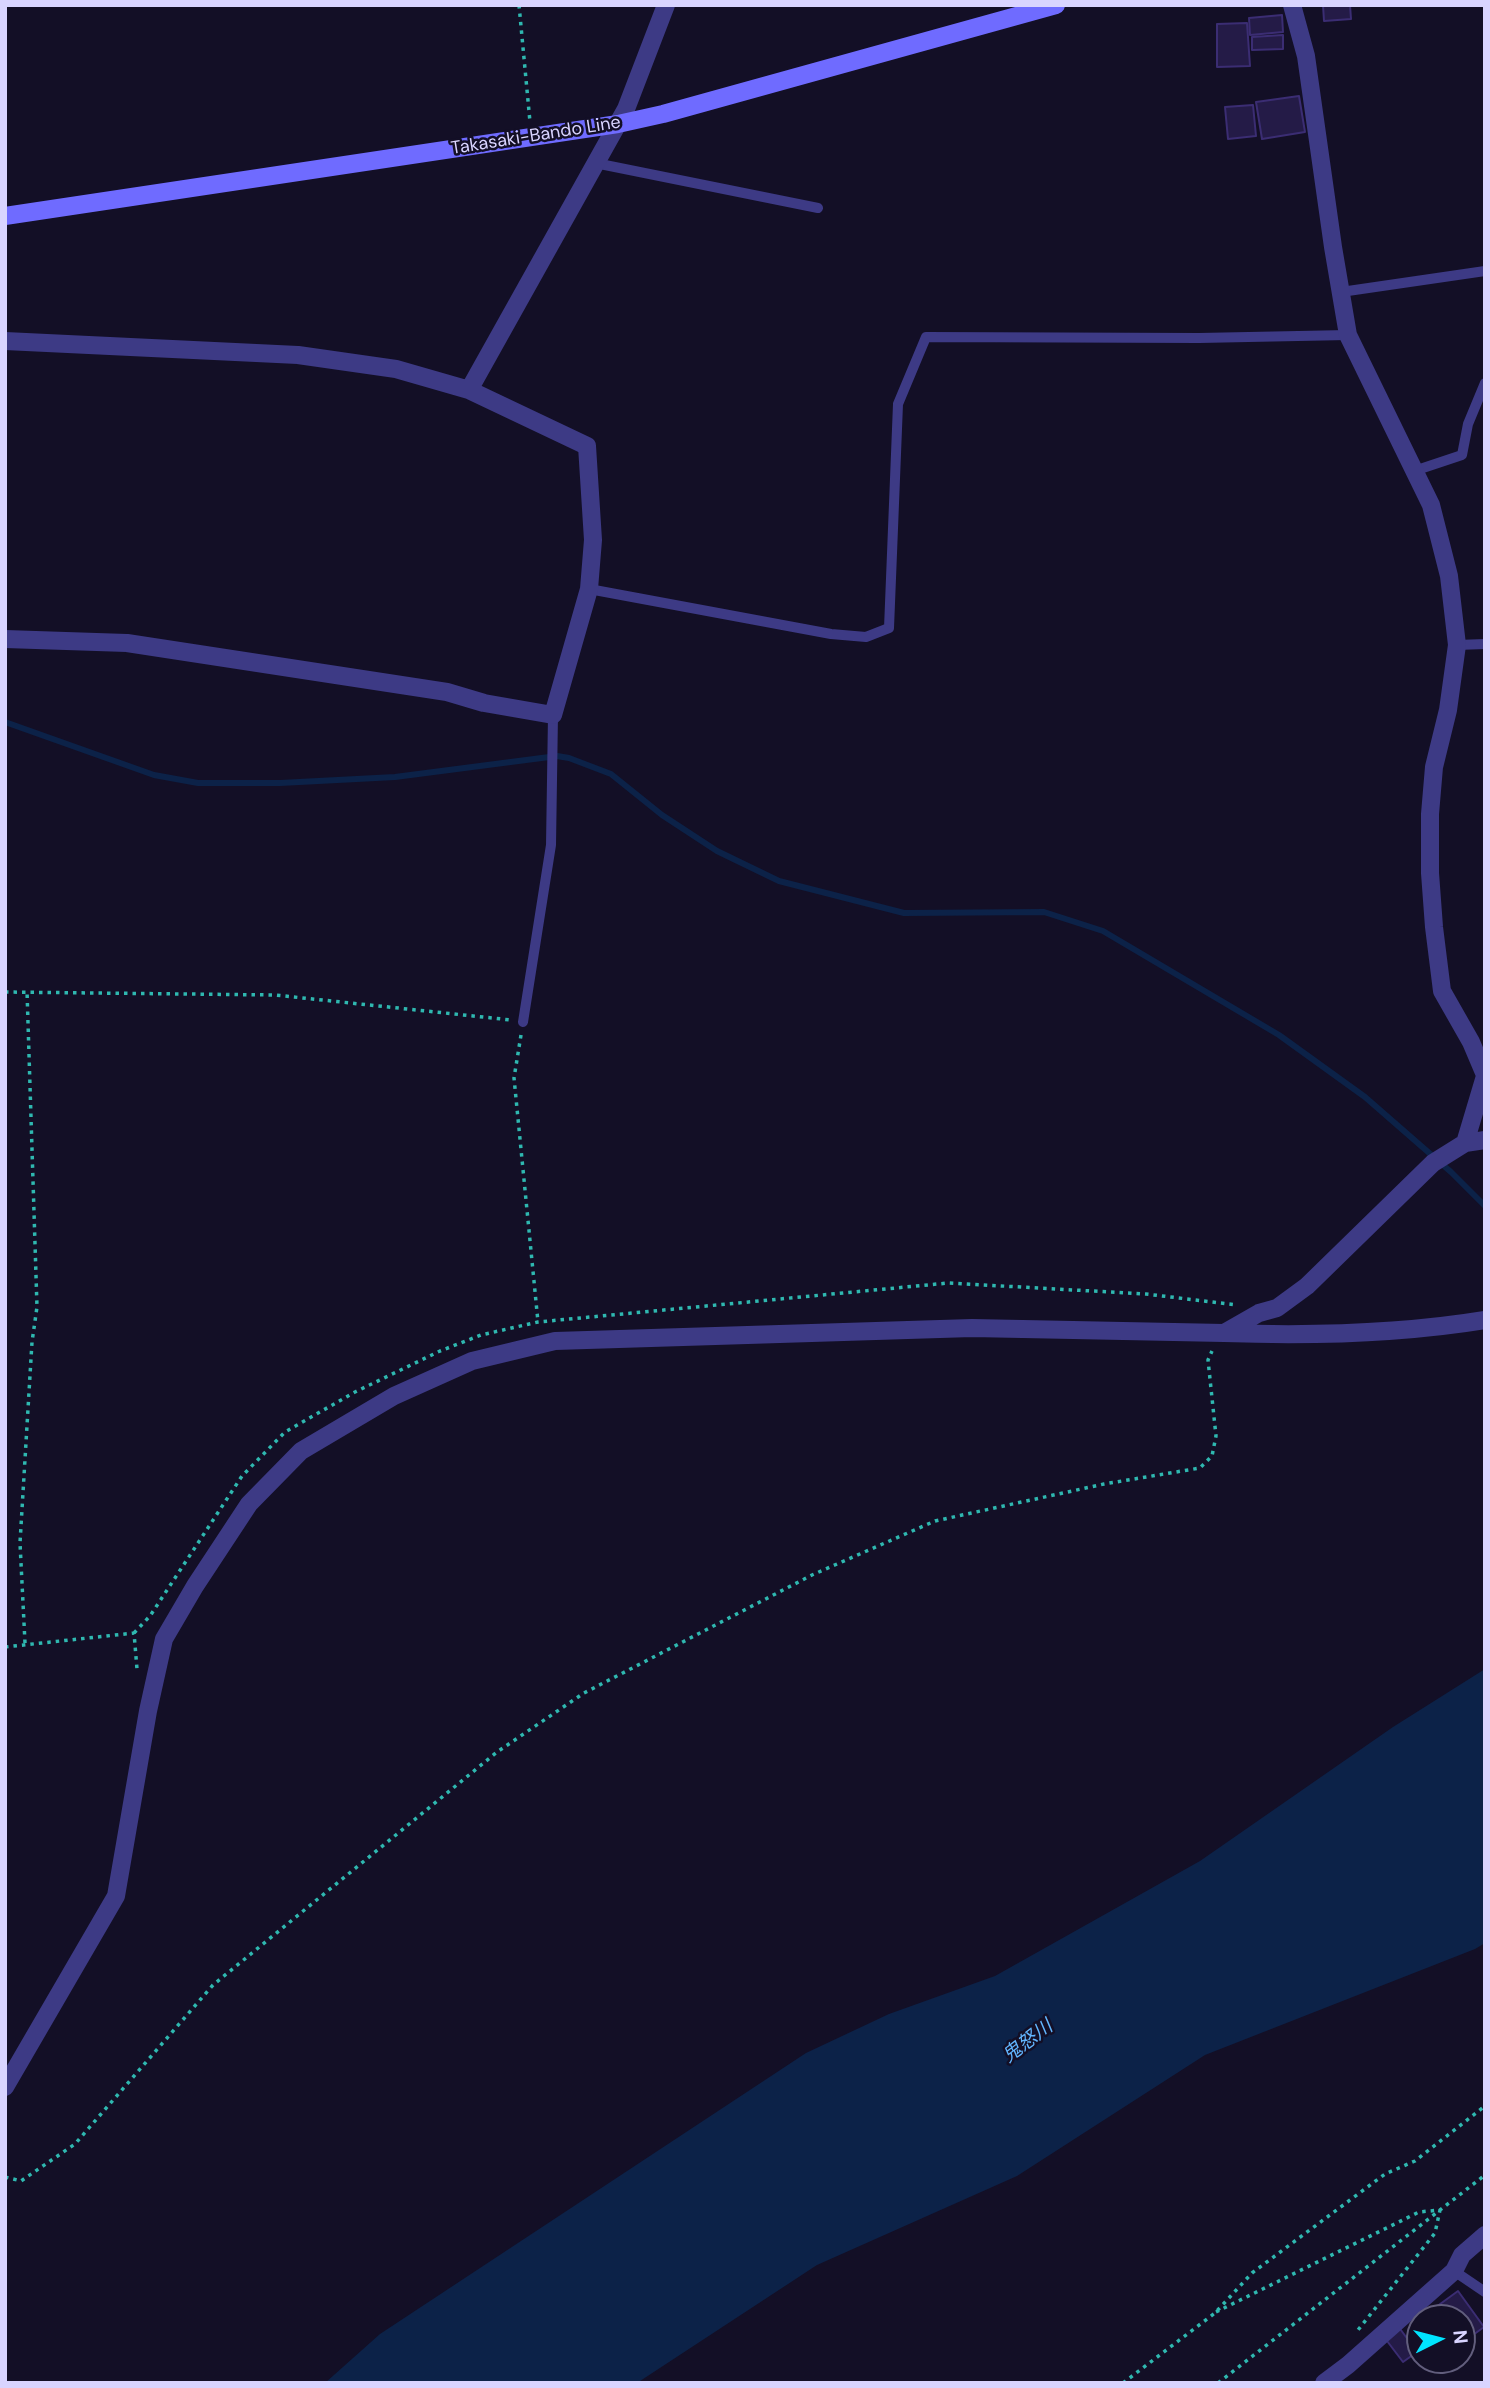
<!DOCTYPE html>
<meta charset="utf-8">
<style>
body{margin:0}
#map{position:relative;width:1490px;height:2388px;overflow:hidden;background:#130f26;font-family:"DM Sans",sans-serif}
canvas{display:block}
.frame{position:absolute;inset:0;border:7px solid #d9d4ff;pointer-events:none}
.north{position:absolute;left:1406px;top:2304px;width:70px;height:70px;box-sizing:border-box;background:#130f26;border:2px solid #625e7d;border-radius:50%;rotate:84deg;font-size:19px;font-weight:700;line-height:28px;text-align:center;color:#d9d4ff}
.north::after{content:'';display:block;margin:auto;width:24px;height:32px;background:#00e5ff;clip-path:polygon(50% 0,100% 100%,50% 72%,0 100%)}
</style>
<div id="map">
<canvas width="1490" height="2388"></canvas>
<div class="frame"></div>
<div class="north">N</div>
</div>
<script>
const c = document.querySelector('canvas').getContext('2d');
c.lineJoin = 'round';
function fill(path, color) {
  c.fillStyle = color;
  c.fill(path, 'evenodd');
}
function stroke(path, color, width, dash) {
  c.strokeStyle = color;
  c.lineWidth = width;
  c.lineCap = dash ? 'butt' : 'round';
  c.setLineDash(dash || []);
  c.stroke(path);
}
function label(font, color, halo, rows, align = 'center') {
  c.font = font + ' "DM Sans","Noto Sans JP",sans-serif';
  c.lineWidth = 5;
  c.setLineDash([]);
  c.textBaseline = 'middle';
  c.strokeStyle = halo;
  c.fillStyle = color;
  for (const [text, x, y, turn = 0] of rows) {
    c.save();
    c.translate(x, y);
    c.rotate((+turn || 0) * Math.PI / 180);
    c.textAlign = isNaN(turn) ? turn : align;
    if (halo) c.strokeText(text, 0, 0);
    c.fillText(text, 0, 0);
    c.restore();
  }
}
const water = new Path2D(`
 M1485 1669V1943L1475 1949 1205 2055 1017 2176 817 2265 637 2383H325L380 2334 806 2053 889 2014 995 1976 1200 1861 1393 1727Z`);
const stream = new Path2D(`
 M5 722 154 775 198 783H280L395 777 557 756 569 758 611 774 662 815 717 851 779 881 904 913 1044 912 1103 931 1279 1035 1365 1097 1451 1172 1485 1206`);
const building = new Path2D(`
 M1323 5H1350L1351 19 1324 21Z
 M1282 15 1283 32 1250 35 1249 18Z
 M1247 23 1250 66 1217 67V24Z
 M1283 35V49L1252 50V37Z
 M1299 96 1305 132 1262 139 1256 102Z
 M1253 105 1256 136 1228 139 1225 107Z
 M1458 2291 1484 2327 1462 2343V2318H1444L1436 2307Z
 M1398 2326 1417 2352 1403 2362 1384 2337Z`);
const path = new Path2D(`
 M519 5 530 122
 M5 992 275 995 511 1020
 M521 1035 514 1078 538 1322
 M134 1633 150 1616 242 1476 285 1432 355 1392 440 1351 481 1335 538 1322 948 1283 1146 1294 1237 1305
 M25 1643 20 1543 32 1342 37 1307 27 991
 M5 1647 134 1633 137 1669
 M5 2177 21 2181 75 2144 213 1985 497 1752 584 1693 812 1575 935 1521 1104 1484 1200 1468 1212 1456 1216 1436 1208 1360 1212 1351
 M1216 2312 1419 2212 1440 2210 1435 2233 1358 2330
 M1123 2383 1215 2313 1252 2273 1385 2174 1415 2161 1485 2106
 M1218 2383 1485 2175`);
const lane = new Path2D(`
 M595 163 818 208
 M1341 292 1485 271
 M1414 471 1462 455 1468 424 1485 383
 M589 589 831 634 866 637 889 628 898 404 926 337 1199 338 1348 335
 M1457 645 1485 644
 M523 1022 551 845 553 715
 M1454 2271 1485 2292`);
const street = new Path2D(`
 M1292 5 1306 56 1333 247 1348 335 1431 505 1449 576 1457 645 1448 710 1434 767 1430 814V873L1434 927 1442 991 1471 1042 1485 1075
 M5 341 298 355 396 369 469 390 587 446 593 540 589 589 553 715 484 703 447 692 127 643 5 639
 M469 390 626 109 666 5
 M1465 1143 1485 1076
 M1224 1333C1310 1336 1399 1334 1485 1320
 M5 2087 116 1896 148 1711 164 1639 195 1586 249 1504 301 1451 394 1396 472 1361 555 1341 972 1328 1224 1333 1259 1313 1277 1308 1307 1286 1433 1163 1465 1143 1485 1140
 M1324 2383 1348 2365 1454 2271 1462 2255 1485 2235`);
const secondary = new Path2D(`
 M5 216 618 124 663 114 1056 5`);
const streetNames = [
 ["Takasaki-Bando Line",536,136,-9]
];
const waterNames = [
 ["鬼怒川",1028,2042,-37]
];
fill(water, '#0c2248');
stroke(stream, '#0c2248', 6);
fill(building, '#241b47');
stroke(building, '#3b2d73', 2);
stroke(path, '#2fb8b0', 3.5, [3.5, 5]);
stroke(lane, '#3d3a85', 10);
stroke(street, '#3d3a85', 18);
stroke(secondary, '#6f6bff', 18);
label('18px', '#d9d4ff', '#130f26', streetNames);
label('italic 19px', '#62b6ff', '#130f26', waterNames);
</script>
